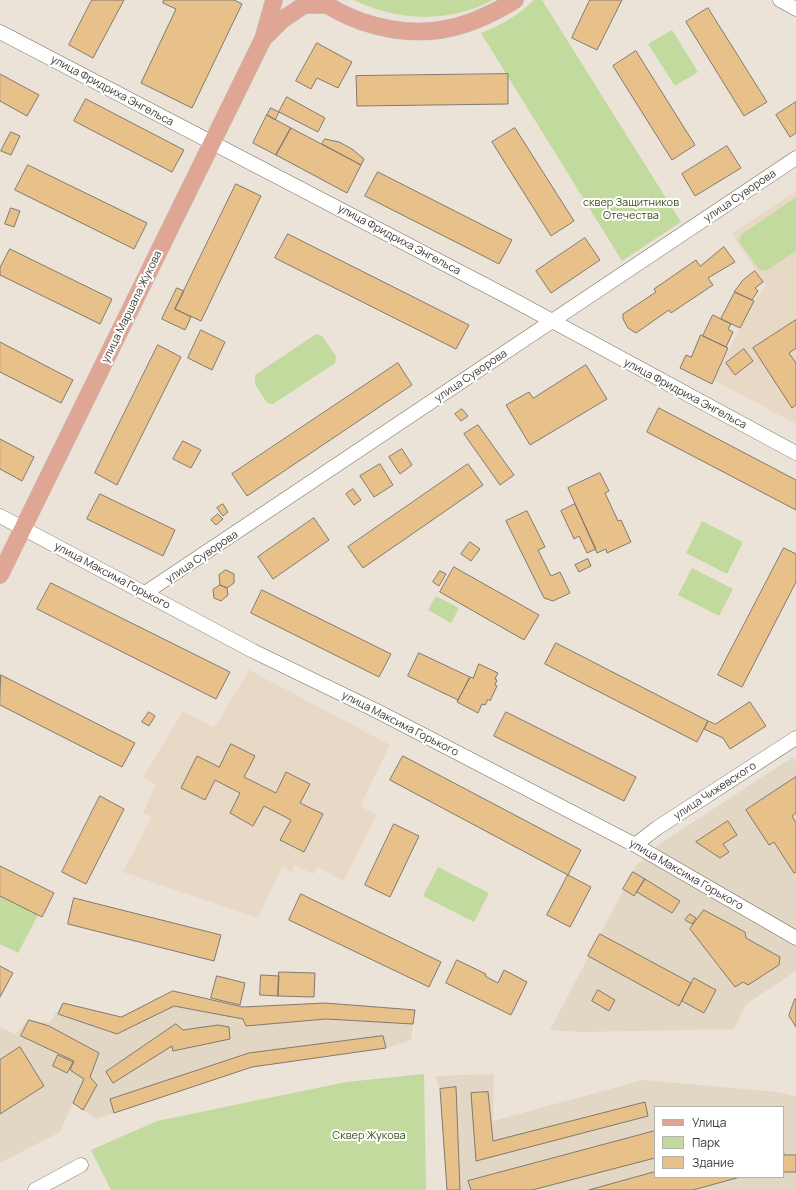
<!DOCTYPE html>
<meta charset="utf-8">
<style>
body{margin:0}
#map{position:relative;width:796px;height:1190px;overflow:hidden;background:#ebe3d7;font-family:Manrope,sans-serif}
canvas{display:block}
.legend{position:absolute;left:654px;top:1106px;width:130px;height:72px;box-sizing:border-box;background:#fff;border:1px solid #b3b1af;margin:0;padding:5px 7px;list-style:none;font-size:12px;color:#403d38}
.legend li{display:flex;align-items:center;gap:8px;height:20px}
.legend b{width:20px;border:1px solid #b3b1af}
</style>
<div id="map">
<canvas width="796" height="1190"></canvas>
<ul class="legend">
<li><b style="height:5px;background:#e0a695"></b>Улица</li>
<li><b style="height:11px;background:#c2da9e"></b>Парк</li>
<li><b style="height:11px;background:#e8c089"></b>Здание</li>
</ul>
</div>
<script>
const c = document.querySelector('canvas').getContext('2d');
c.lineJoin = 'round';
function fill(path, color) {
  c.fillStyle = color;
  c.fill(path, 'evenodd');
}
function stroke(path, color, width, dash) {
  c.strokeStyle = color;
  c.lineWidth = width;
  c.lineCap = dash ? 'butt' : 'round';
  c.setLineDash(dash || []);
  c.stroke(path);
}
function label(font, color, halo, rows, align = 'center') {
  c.font = font + ' Manrope,sans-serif';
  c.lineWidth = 4;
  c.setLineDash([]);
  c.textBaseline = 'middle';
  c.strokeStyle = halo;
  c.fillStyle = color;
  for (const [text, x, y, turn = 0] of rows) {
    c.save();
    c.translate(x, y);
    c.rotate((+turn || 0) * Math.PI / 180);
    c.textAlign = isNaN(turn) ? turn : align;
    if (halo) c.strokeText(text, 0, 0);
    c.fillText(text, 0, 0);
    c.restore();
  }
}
const built = new Path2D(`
 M793 757 796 761V971L746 1004 734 1029 581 1032 550 1030 636 866 658 845Z
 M173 991 243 1007 325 1003 415 1010 411 1040 386 1048 252 1067 96 1119 73 1103 60 1132 0 1163V1027L15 1034 29 1020 49 1023 63 1003 121 1017Z
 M494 1074 493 1121 643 1080 777 1092 796 1096V1190H447L440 1089 435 1076ZM655 1107H783V1177H655Z`);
const education = new Path2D(`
 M796 191V424L714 380 754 301 766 286 732 234Z
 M249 670 390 745 360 806 377 815 343 881 318 867 313 874 295 865 291 872 282 867 258 918 123 872 151 817 143 813 156 785 143 778 183 711 214 728Z`);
const green = new Path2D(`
 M354 0H493C450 23 398 22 354 0Z
 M534 0H542L681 222 622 261 481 33C501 25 519 15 534 0Z
 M672 30 698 72 675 86 648 44Z
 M796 197V251L766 271 759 269 739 242 741 235Z
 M316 334 322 336 336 356 335 363 273 404 267 403 255 384V375Z
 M702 521 743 542 727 574 686 553Z
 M692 568 733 589 719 616 678 595Z
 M436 596 459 608 451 623 428 610Z
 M438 867 489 893 474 922 423 896Z
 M0 896 38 915 18 953 0 944Z
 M424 1074 426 1190H111L91 1150 157 1121 346 1082Z`);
const building = new Path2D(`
 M92 0H124L93 58 69 45Z
 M164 0H234L242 4 192 108 141 83 176 9 163 3Z
 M590 0H622L597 50 572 38Z
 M708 8 767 102 744 116 686 22Z
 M317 43 352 62 338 88 317 78 311 89 296 81Z
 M636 51 695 145 672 160 613 66Z
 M0 74 39 95 27 116 0 101Z
 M508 74V104L357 106 356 76Z
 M287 97 325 118 318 132 279 112Z
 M86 99 184 150 172 172 74 121Z
 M796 102V133L790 137 776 115Z
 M271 108 279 112 275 120 267 115Z
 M267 115 291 128 276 155 253 143Z
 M291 128 361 165 347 193 276 155Z
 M515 128 574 221 551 236 492 142Z
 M11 132 20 136 11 155 1 151Z
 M325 139 339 142 352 149 364 159 361 165 322 144Z
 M727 146 741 168 695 196 682 174Z
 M28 165 147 223 134 249 15 190Z
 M378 172 512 240 499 264 365 196Z
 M236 184 261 196 201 321 175 309Z
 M11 208 20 211 14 227 5 224Z
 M288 234 469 325 456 349 275 258Z
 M585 238 600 260 551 293 536 271Z
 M724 247 735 262 708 278 713 285 671 313 669 310 636 333 628 328 623 319V314L656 292 654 289 696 260 700 266Z
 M10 249 112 299 100 324 0 275V268Z
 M755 271 763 282 755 288 758 291 752 300 734 292 743 280Z
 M177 288 184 291 175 309 191 317 185 330 162 319Z
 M735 292 754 301 740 328 721 319Z
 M713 315 731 324 728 329 733 332 726 347 703 336Z
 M796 320V348L789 353 796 363V405L792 408 753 348Z
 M201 330 225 342 212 370 188 358Z
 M701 335 728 348 712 384 680 368 686 355 691 357Z
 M0 342 73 380 61 403 0 372Z
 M158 345 181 357 117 485 95 473Z
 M744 349 753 361 735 375 726 363Z
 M398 363 412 385 247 496 232 474Z
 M586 365 607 399 530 445 506 405 529 392 533 398Z
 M659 408 796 480V510L647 432Z
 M462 409 468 416 461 421 455 414Z
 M478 425 514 475 500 485 464 434Z
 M0 439 34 457 22 481 0 469Z
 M183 441 201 450 191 468 173 459Z
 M402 449 412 465 400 474 389 457Z
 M380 464 393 485 374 497 360 476Z
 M468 464 483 485 363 568 348 547Z
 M600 473 609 491 605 493 618 521 621 520 631 542 607 553 606 549 597 553 568 488Z
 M353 489 361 500 354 505 346 494Z
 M100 494 175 530 163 556 87 519Z
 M223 504 228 512 223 516 217 508Z
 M575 504 596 549 587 553 579 536 574 539 561 511Z
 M527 511 545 547 538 550 551 576 560 572 570 593 553 601 544 598 506 521Z
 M218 514 223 519 216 525 211 520Z
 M314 518 329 540 273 579 258 557Z
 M470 542 480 549 471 561 461 554Z
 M784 548 796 554V582L742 687 718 675Z
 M588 559 591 566 579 572 575 565Z
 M454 567 539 615 524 640 440 592Z
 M226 570 234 574V583L227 588 220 585 219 575Z
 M440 571 446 574 439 586 433 582Z
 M51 583 230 672 216 699 37 609Z
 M220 585 227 588 228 595 221 601 214 598 213 590Z
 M262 590 391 654 379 677 251 613Z
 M556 643 708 721 697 742 545 664Z
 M419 653 470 677 458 700 408 676Z
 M479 664 498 673 495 679 497 680 495 685 497 686 490 701 488 699 485 705 482 704 478 713 457 702 470 677 473 678Z
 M1 675 135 743 122 767 0 705Z
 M750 702 766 726 730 749 723 738 704 729 708 721 715 724Z
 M149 712 155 716 149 726 142 722Z
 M506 712 636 777 624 801 494 736Z
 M231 744 255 756 244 777 276 793 286 772 310 784 300 803 323 814 304 852 280 840 291 820 264 806 253 826 230 813 240 793 215 780 205 800 181 788 197 756 219 767Z
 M403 756 581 850 568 875 390 780Z
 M796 777V813L792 816 796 823V872L794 873 774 842 769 845 746 810Z
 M100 796 124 809 86 884 62 872Z
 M728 821 737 835 723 844 729 852 720 858 696 842Z
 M394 824 419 836 390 897 365 885Z
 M0 866 54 893 42 917 0 896Z
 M633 872 645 879 634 896 623 889Z
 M568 875 591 887 570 927 547 915Z
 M645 879 680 901 672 913 637 892Z
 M301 894 441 962 429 987 289 920Z
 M74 898 221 935 214 961 68 924Z
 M704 910 745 932 746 938 780 957 779 965 748 985 743 982 735 987 690 929Z
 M690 914 696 918 692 924 685 920Z
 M600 934 691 983 679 1006 588 956Z
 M457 960 486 974 485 976 498 983 504 970 527 982 511 1015 446 983Z
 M0 966 13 973 0 997Z
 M279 972 315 973 314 997 278 996Z
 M261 975 279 976 278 996 260 995Z
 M217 976 245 983 240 1005 211 998Z
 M694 978 716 990 704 1013 682 1001Z
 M598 990 615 1000 609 1011 592 1001Z
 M173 991 243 1007 325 1003 415 1010 413 1024 326 1019 246 1026 243 1019 174 1006 117 1034 58 1014 63 1003 121 1017Z
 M795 999H796V1027L789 1016Z
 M29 1020 49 1026 99 1053 90 1077 97 1085 83 1110 73 1103 84 1079 70 1070 74 1061 21 1036Z
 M176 1024 183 1030 218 1025 229 1027 230 1039 173 1051 172 1046 113 1083 106 1072Z
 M383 1036 386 1048 252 1067 114 1113 110 1099 249 1053Z
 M20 1047 44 1086 0 1114V1060Z
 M58 1055 73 1062 67 1073 53 1066Z
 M456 1087 460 1190H447L440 1089Z
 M488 1092 493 1141 645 1102 648 1116 476 1161 471 1093Z
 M655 1131V1158L532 1190H471L468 1181Z
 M783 1148 784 1155H796V1172H783Z
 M655 1172V1177H740L693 1190H589Z`);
const minor = new Path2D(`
 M780 0 796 9
 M0 32 508 297 796 453
 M0 516 253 651 377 711 635 845 796 938
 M145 593 796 158
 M635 845 657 828 796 738
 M35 1190 81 1165`);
const major = new Path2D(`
 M322 0C332 10 349 17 363 22 420 41 465 31 515 0
 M264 38 282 20 304 5H327
 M0 575 263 39 274 0`);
const streetNames = [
 ["улица Фридриха Энгельса",112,91,28],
 ["улица Суворова",740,196,-34],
 ["улица Фридриха Энгельса",399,240,28],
 ["улица Маршала Жукова",132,307,-64],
 ["улица Суворова",471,376,-34],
 ["улица Фридриха Энгельса",685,394,28],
 ["улица Суворова",202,557,-34],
 ["улица Максима Горького",112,576,28],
 ["улица Максима Горького",400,724,27],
 ["улица Чижевского",715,791,-33],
 ["улица Максима Горького",686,875,30]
];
const parkNames = [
 ["сквер Защитников",631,203],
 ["Отечества",631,216],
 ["Сквер Жукова",369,1136]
];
fill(built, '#e2d6c4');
fill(education, '#e8d8c6');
fill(green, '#c2da9e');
fill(building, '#e8c089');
stroke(building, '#817a6f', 1);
stroke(minor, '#777065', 15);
stroke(major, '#c6c5c3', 18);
stroke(minor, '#fff', 14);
stroke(major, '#e0a695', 17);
label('11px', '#403d38', '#fff', streetNames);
label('11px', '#3b500f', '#fff', parkNames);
</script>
